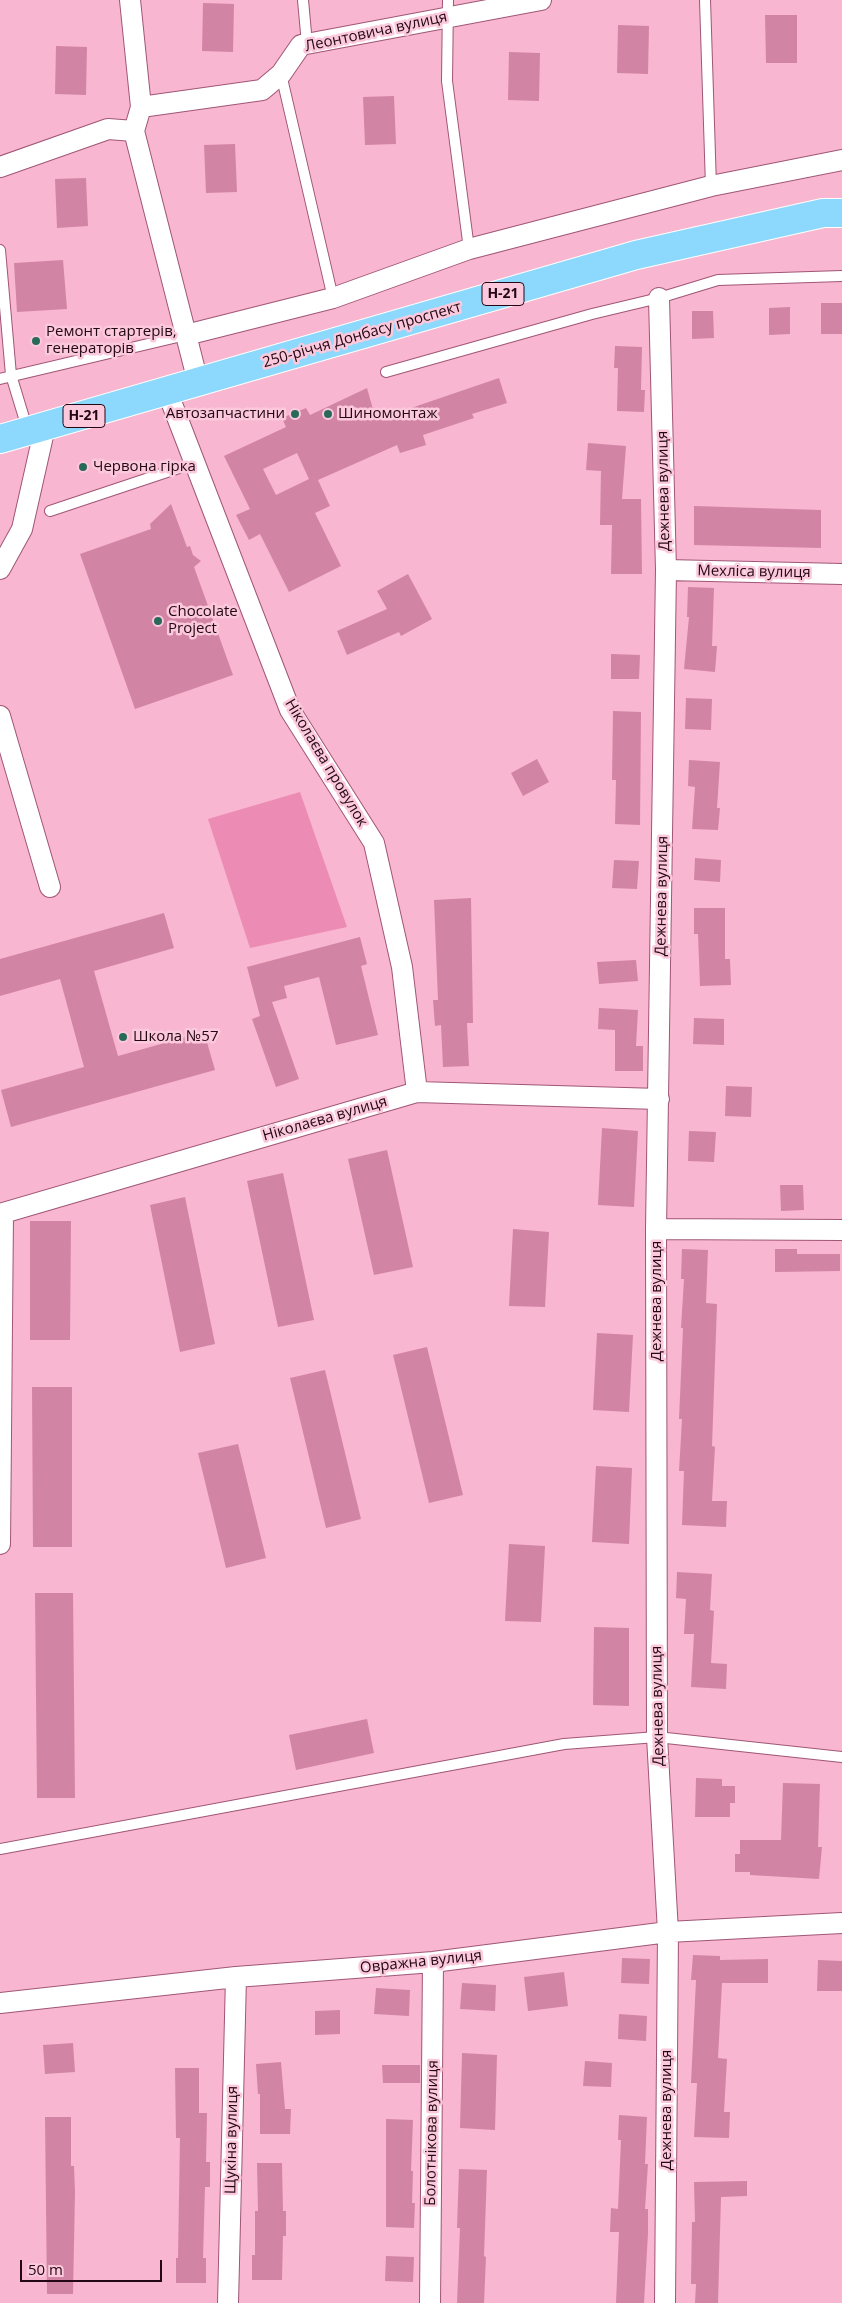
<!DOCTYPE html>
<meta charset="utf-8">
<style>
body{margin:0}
#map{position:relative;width:842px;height:2303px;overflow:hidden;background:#f8b6d0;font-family:"Open Sans",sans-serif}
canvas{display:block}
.scale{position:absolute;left:20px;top:2260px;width:142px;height:22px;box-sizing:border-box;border:2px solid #230714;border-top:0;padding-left:6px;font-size:15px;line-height:18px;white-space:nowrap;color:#230714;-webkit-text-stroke:4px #fcc9dc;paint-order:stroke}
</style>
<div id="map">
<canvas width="842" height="2303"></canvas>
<div class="scale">50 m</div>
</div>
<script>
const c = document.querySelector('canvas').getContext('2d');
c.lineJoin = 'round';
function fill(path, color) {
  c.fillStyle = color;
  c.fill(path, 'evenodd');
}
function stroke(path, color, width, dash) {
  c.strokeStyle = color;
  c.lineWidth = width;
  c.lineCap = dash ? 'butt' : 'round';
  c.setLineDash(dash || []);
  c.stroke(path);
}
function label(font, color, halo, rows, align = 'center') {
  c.font = font + ' "Open Sans",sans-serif';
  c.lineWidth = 5;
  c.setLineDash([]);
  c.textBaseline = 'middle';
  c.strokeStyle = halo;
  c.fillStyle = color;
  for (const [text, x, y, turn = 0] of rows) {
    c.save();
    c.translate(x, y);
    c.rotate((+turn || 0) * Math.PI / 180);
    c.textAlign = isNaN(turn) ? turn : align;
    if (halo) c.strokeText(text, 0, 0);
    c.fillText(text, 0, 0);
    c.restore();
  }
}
const green = new Path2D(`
 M300 792 347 927 250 948 208 819Z`);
const building = new Path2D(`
 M203 3 234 4 233 52 202 51Z
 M765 15H797V63H766Z
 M618 25 649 26 648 74 617 73Z
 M56 46 87 47 86 95 55 94Z
 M509 52 540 53 539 101 508 100Z
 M394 96 396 144 365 145 363 97Z
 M235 144 237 192 206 193 204 145Z
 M86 178 88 226 57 228 55 179Z
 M63 260 67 309 17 312 14 263Z
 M821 303H842V334H821Z
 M790 307V334L769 335V308Z
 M692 311H713L714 338 692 339Z
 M615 346 642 347 641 390H645L644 412 617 411 618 368H614Z
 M499 378 507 403 472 414 474 418 423 435 426 445 400 453 397 445 318 480 330 506 315 513 341 566 289 592 260 534 249 540 236 515 250 509 224 456 286 427 282 418 306 408 310 415 367 388 376 420ZM297 453 309 479 276 495 263 469Z
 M588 443 626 446 622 499H641L642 574H611L612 525H600L601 471 586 470Z
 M171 504 187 547 190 546 193 555 201 561 194 567 233 675 135 709 80 554 151 529 150 524Z
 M694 506 821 510V548L694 545Z
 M408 574 432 619 401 636 399 632 347 655 337 631 387 609 377 591Z
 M688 587 714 588 712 646H717L715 672 684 669 689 617H687Z
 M611 654 640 655 639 679H611Z
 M686 698 712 699 711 730 685 729Z
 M613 711 641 712 640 825 615 824 616 780H612Z
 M537 759 549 782 523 796 511 773Z
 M689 760 720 762 717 808H720L718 830 692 829 695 787 688 786Z
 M695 858 721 860 720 882 694 880Z
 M614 860 639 861 637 889 612 888Z
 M471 898 473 1023H467L469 1066 443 1067 441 1025 435 1026 433 1000H438L434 900Z
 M694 908H725V959H730L731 985 700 986 698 934H694Z
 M164 913 174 948 94 971 118 1056 204 1032 215 1070 11 1127 1 1090 84 1067 60 979 0 996V959Z
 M360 937 367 964 361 966 378 1035 336 1045 319 977 284 986 287 998 272 1002 299 1079 276 1087 252 1019 260 1016 247 967Z
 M636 960 638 981 599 984 597 962Z
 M599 1008 638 1010 636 1046H643V1071H615V1030L598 1029Z
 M694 1018 724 1019V1045L693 1044Z
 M726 1086 752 1087 751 1117 725 1116Z
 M602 1128 638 1131 634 1207 598 1205Z
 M689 1131 716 1132 714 1162 688 1161Z
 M387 1150 413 1267 374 1275 348 1159Z
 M283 1173 314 1320 278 1327 247 1181Z
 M780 1185H803L804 1210 781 1211Z
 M185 1197 215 1344 180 1352 150 1205Z
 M30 1221H71L70 1340H30Z
 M513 1229 549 1232 545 1307 509 1306Z
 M682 1249 708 1250 706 1303 717 1304 712 1446 715 1447 712 1501H727L726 1527 682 1525 684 1471H679L682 1419H679L683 1328H681L684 1279H681Z
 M775 1249H797V1254H840V1271L775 1272Z
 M597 1333 633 1335 629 1412 593 1410Z
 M427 1347 463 1495 429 1503 393 1355Z
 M325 1370 361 1519 326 1528 290 1378Z
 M32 1387H72V1547H33Z
 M238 1444 266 1558 226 1568 198 1453Z
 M596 1466 632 1468 629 1544 592 1542Z
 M509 1544 545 1546 541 1622 505 1621Z
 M677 1572 712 1574 710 1610 714 1611 711 1663 727 1664 726 1689 691 1687 694 1634H684L686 1599 676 1598Z
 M35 1593H73L75 1798H37Z
 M594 1627 629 1628V1706L593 1705Z
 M367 1719 374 1753 296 1770 289 1735Z
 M696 1778 722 1779V1786H735V1803H730V1817H695Z
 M783 1783 820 1784 818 1847H822L819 1879 750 1875V1872H735V1854H740V1840H781Z
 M693 1955 720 1956V1960L768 1959V1983H722L718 2058 727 2059 724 2112H730L729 2138 694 2137 697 2083H691L696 1980H691Z
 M622 1958 650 1959 649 1984 621 1983Z
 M818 1960 842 1961V1991H817Z
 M564 1972 568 2006 528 2011 524 1977Z
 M462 1983 496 1985 495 2011 460 2009Z
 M376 1988 410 1990 409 2016 374 2014Z
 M340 2010V2034L315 2035V2011Z
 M619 2014 647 2016 646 2041 618 2039Z
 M73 2043 75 2072 45 2074 43 2045Z
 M462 2053 497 2055 495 2130 460 2128Z
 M585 2061 612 2063 611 2087 583 2086Z
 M281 2062 285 2109H291L290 2134H260V2094H258L256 2064Z
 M382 2065H420V2083H383Z
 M175 2068H199V2113H207L206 2162H210V2187H205L203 2258H206V2283H176V2258H178L180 2138H176Z
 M619 2115 647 2117 645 2164H648L645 2209H648V2233L644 2303H616L619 2232H610L611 2208 618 2209 621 2140H618Z
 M45 2117H71V2166H74L75 2192 73 2294H47Z
 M386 2119 413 2120 411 2171H413L412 2203H415L414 2228 386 2227Z
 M257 2163H282L283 2211H286V2236H283L282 2280H252V2255H255V2211H258Z
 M459 2169 487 2170 484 2256 486 2257 484 2303H457L460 2228H457Z
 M747 2181V2196L721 2197 718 2303H695L696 2284H691L692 2222H695L694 2182Z
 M386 2256 414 2257 413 2282 385 2281Z`);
const lane = new Path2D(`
 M303 0 307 44
 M448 0 447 81 469 249
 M705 0 711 186
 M281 74 333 298
 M0 250 11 375 28 431
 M386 372 592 314 659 298 718 280 842 276
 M0 379 186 335
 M50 511 194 463
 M0 1849 564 1744 657 1737 842 1757`);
const street = new Path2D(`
 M130 0 141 107 134 131 198 382
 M141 107 262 90 281 74 301 45 541 0
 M0 167 108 129 134 131
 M659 298 666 570 656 1229 657 1737 668 1932 665 2303
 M186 335 333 298 469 249 711 186 842 160
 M167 391 290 710 374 843 402 967 417 1092
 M0 569 22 529 45 427
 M666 570 842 574
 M0 716 50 887
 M0 1214 417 1092 659 1099
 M656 1229 842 1230
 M0 1544 3 1213
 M0 2003 236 1977 433 1962 668 1932 842 1923
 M228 2303 236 1977
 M430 2303 433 1962`);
const primary = new Path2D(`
 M0 439 636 255 823 213H842`);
const markers = [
 [36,341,5,"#286959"],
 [295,414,5,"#286959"],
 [328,414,5,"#286959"],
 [83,467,5,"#286959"],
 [158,621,5,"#286959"],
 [123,1037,5,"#286959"]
];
const shields = [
 [503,294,42],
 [84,416,42]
];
const shieldNames = [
 ["Н-21",503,294],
 ["Н-21",84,416]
];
const streetNames = [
 ["Леонтовича вулиця",376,32,-12],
 ["250-річчя Донбасу проспект",362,335,-16],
 ["Дежнева вулиця",664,491,-91],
 ["Мехліса вулиця",754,572,1],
 ["Ніколаєва провулок",326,763,59],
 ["Дежнева вулиця",662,896,-89],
 ["Ніколаєва вулиця",325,1119,-16],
 ["Дежнева вулиця",657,1301,-90],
 ["Дежнева вулиця",658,1706,-91],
 ["Овражна вулиця",421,1962,-6],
 ["Дежнева вулиця",667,2110,-90],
 ["Болотнікова вулиця",432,2133,-89],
 ["Щукіна вулиця",232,2140,-89]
];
const poiNames = [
 ["Ремонт стартерів,",46,332],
 ["генераторів",46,349],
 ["Автозапчастини",285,414,"right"],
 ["Шиномонтаж",338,414],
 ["Червона гірка",93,467],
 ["Chocolate",168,612],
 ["Project",168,629],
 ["Школа №57",133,1037]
];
fill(green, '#ec8bb4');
fill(building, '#d284a4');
stroke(lane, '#a05676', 12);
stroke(street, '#a05676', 22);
stroke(primary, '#fff', 30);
stroke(lane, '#fff', 10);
stroke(street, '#fff', 20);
stroke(primary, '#8cd9fd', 28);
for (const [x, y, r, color] of markers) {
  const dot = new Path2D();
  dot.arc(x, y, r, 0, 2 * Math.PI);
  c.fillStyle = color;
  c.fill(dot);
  stroke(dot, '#fcc9dc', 2);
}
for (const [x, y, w] of shields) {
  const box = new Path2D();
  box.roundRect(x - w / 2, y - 11.5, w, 23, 4);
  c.fillStyle = '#fcc9dc';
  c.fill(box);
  stroke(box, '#230714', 1);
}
label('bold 14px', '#230714', null, shieldNames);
label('15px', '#230714', '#fcc9dc', streetNames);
label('15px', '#230714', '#fcc9dc', poiNames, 'left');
</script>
